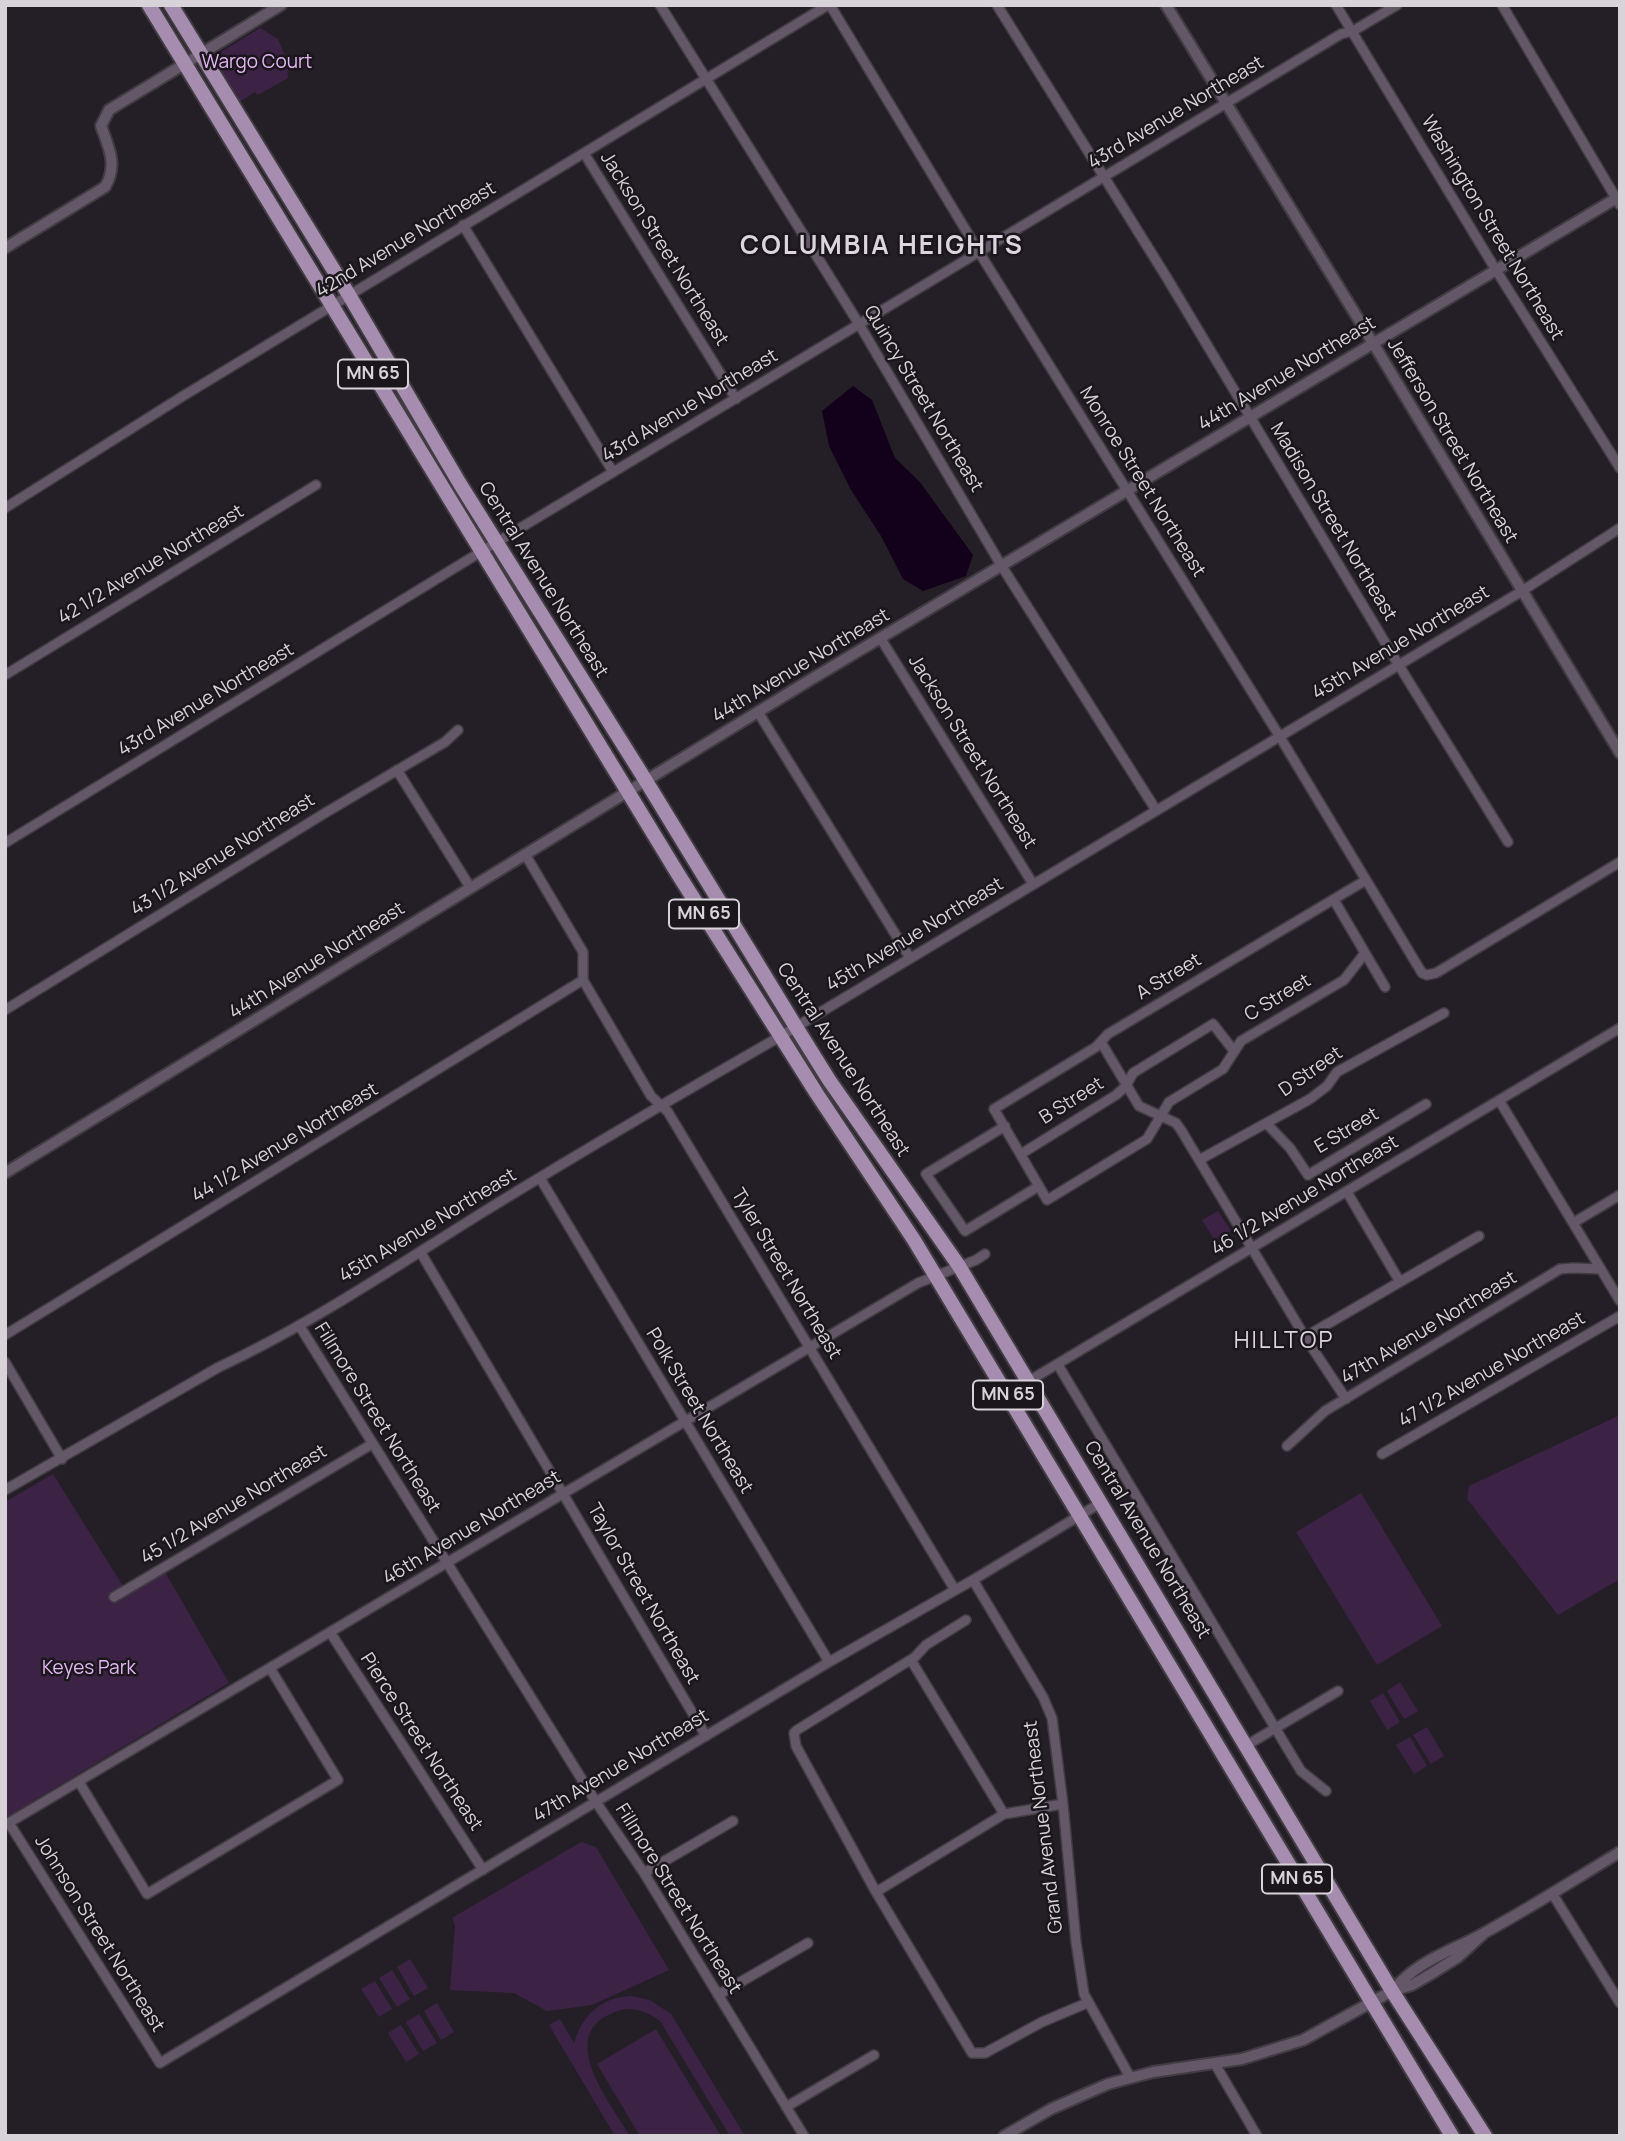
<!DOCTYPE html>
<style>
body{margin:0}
#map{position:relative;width:1625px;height:2141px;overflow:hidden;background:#241f26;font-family:Manrope,sans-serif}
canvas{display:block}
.frame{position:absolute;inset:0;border:7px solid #d7d3d8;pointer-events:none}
</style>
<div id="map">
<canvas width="1625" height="2141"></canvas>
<div class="frame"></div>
</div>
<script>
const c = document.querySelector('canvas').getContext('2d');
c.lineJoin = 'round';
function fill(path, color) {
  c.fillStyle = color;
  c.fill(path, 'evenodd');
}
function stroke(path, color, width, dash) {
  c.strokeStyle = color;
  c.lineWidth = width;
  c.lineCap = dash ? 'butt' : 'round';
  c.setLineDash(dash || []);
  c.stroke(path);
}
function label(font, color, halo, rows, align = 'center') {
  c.font = font + ' Manrope,sans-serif';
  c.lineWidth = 5;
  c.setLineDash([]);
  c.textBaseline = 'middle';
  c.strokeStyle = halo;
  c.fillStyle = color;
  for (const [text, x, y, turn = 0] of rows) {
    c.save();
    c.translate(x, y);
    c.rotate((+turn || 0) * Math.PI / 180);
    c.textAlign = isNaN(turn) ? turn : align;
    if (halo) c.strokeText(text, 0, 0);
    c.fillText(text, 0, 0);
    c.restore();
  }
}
const green = new Path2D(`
 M260 28 278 39 287 61 288 78 258 95 255 92 236 104 212 66 213 57Z
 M1218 1211 1230 1229V1233L1217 1240 1214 1239 1202 1220Z
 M1620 1415V1579L1558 1615 1467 1499 1469 1486Z
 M53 1474 128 1594 165 1572 229 1683 5 1818V1502Z
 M1361 1493 1442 1626 1377 1665 1296 1532Z
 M1400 1682 1418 1711 1404 1719 1387 1691Z
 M1383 1693 1400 1722 1387 1730 1370 1701Z
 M1427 1727 1444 1756 1431 1764 1413 1735Z
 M1410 1737 1427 1766 1414 1774 1396 1745Z
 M581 1842 596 1847 669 1970 592 2005 547 2011 514 1993 450 1990 455 1925 452 1918Z
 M410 1959 428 1988 414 1996 397 1967Z
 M392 1970 410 1999 397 2007 379 1978Z
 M375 1981 392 2009 379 2017 361 1989Z
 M631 1996 650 2000 671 2014 745 2136H730L660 2021C647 2011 631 2005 615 2012 554 2034 611 2104 630 2136H615L549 2025 560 2019 574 2043C582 2015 602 1997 631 1996Z
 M437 2003 454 2032 441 2040 424 2011Z
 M419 2014 437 2043 423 2051 406 2022Z
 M401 2025 419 2054 406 2062 388 2033Z
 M656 2029 721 2136H640L597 2064Z`);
const water = new Path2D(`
 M853 386 872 400 895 458 919 481 973 555 966 576 923 591 903 579 881 536 851 490 829 446 822 411Z`);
const minor = new Path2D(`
 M660 5 859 324 1001 565 1156 810
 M830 5 979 252 1280 737 1422 973 1427 975 1436 973 1620 862
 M997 5 1167 278 1398 664 1508 842
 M1336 5 1496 270 1620 468
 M1502 5 1620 205
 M584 153 736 399
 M463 225 613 472
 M5 508 183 396 828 5
 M881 639 1033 884
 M5 675 316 485
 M758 712 910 958
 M397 770 470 887
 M5 843 497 542 1288 66 1341 34 1353 31 1397 5
 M525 854 583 952V980L651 1096 668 1112 955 1590
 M1334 900 1385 987
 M1365 953 1344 980 1241 1041 1223 1069 1169 1102 1147 1139 1047 1200 994 1109 1096 1047 1108 1034 1366 880
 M5 1010 325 813 445 742 458 730
 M1101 1042 1139 1106 1176 1123 1181 1130 1305 1337 1346 1399
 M1499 1100 1620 1301
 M1266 1123 1290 1148 1308 1175 1426 1104
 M1005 1126 926 1174 965 1231 1039 1186
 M1021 1154 1116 1095 1126 1086 1133 1073 1213 1024 1234 1051
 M1199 1160 1310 1099 1327 1086 1337 1072 1444 1013
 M540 1178 829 1662
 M1347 1192 1400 1282
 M1573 1223 1620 1195
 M421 1253 706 1736
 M299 1325 596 1802 644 1873 804 2136
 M5 1335 583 980
 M1305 1337 1479 1236
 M5 1362 62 1459
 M1058 1365 1301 1771 1326 1791
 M1007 1394 1620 1028
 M1287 1446 1325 1411 1560 1269 1573 1268 1601 1269
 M1382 1454 1620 1316
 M5 1490 219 1367C311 1324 395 1267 480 1214 579 1153 680 1094 781 1036L1522 591 1620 528
 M973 1580 1043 1697 1052 1718 1063 1804 1076 1942 1084 1994 1130 2077
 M114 1597 372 1444
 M966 1620 926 1645 915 1657 797 1730 794 1733 796 1746 876 1892 972 2053H985L1042 2022 1087 2003
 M330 1632 483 1870
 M911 1660 1004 1814
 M1247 1745 1338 1691
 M79 1782 147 1894 338 1780 270 1668
 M9 1823 160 2063 829 1662 973 1580 1102 1502
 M5 1825 918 1283 976 1260 985 1254
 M644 1873 733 1821
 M876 1892 1004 1814 1063 1804
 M1552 1893 1620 2003
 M718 1995 808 1943
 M1215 2064 1257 2136
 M786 2107 874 2055`);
const tertiary = new Path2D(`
 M1166 5 1373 343 1620 753
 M5 248 105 187C118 165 109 148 101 126L109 110 281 5
 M5 1173 810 680 1620 196
 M1393 1990C1420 1959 1450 1952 1484 1933 1530 1908 1575 1879 1620 1852
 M1004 2136 1051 2109 1108 2084 1153 2072 1242 2059 1303 2040 1392 1991 1412 1985 1431 1974 1458 1957 1483 1934`);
const primary = new Path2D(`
 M149 5 678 874 817 1094 914 1240 1452 2136
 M171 5 349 295 460 484 646 781 796 1027 829 1080 959 1266 1392 1991 1485 2136`);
const shields = [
 [373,374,70],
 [704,914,70],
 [1008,1395,70],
 [1297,1879,70]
];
const shieldNames = [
 ["MN 65",373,374],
 ["MN 65",704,914],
 ["MN 65",1008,1395],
 ["MN 65",1297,1879]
];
const parkNames = [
 ["Wargo Court",257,63],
 ["Keyes Park",89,1669]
];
const streetNames = [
 ["43rd Avenue Northeast",1176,113,-31],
 ["Washington Street Northeast",1492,228,59],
 ["42nd Avenue Northeast",406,240,-31],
 ["Jackson Street Northeast",664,249,58],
 ["44th Avenue Northeast",1287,374,-31],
 ["Quincy Street Northeast",923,399,59],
 ["43rd Avenue Northeast",690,406,-31],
 ["Jefferson Street Northeast",1452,441,59],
 ["Monroe Street Northeast",1142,482,58],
 ["Madison Street Northeast",1333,522,59],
 ["42 1/2 Avenue Northeast",151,565,-31],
 ["Central Avenue Northeast",543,580,58],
 ["45th Avenue Northeast",1401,643,-31],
 ["44th Avenue Northeast",801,666,-31],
 ["43rd Avenue Northeast",206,700,-31],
 ["Jackson Street Northeast",972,752,58],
 ["43 1/2 Avenue Northeast",223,855,-32],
 ["45th Avenue Northeast",915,935,-31],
 ["44th Avenue Northeast",317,961,-32],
 ["A Street",1169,977,-31],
 ["C Street",1278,998,-31],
 ["Central Avenue Northeast",843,1060,57],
 ["D Street",1311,1072,-35],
 ["B Street",1072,1101,-32],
 ["E Street",1347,1131,-31],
 ["44 1/2 Avenue Northeast",285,1143,-31],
 ["46 1/2 Avenue Northeast",1305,1196,-31],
 ["45th Avenue Northeast",428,1226,-31],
 ["Tyler Street Northeast",786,1274,59],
 ["47th Avenue Northeast",1429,1328,-31],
 ["47 1/2 Avenue Northeast",1492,1370,-30],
 ["Polk Street Northeast",699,1411,59],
 ["Fillmore Street Northeast",377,1418,58],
 ["45 1/2 Avenue Northeast",234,1505,-31],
 ["46th Avenue Northeast",472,1528,-31],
 ["Central Avenue Northeast",1147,1540,59],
 ["Taylor Street Northeast",643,1594,60],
 ["Pierce Street Northeast",421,1742,57],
 ["47th Avenue Northeast",621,1766,-31],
 ["Grand Avenue Northeast",1044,1827,-97],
 ["Fillmore Street Northeast",678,1899,58],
 ["Johnson Street Northeast",99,1934,58]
];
const quarterNames = [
 ["HILLTOP",1284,1342]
];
const districtNames = [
 ["COLUMBIA HEIGHTS",882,247]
];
fill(green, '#3c2345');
fill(water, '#13001a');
stroke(minor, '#413c42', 12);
stroke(tertiary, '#413c42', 14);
stroke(primary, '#413c42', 18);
stroke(minor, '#635768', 9);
stroke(tertiary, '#635768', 10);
stroke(primary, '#a68db0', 14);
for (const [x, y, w] of shields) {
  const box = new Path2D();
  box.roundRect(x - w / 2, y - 14.5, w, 29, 5);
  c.fillStyle = '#1b161c';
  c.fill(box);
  stroke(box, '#d7d3d8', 2);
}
label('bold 18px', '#d7d3d8', null, shieldNames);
label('19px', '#e5b7f6', '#1b161c', parkNames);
label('19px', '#d7d3d8', '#1b161c', streetNames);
c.letterSpacing = '2px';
label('23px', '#dcd5de', '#1b161c', quarterNames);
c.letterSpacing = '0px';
c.letterSpacing = '2px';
label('bold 26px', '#dcd5de', '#1b161c', districtNames);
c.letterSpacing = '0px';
</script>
